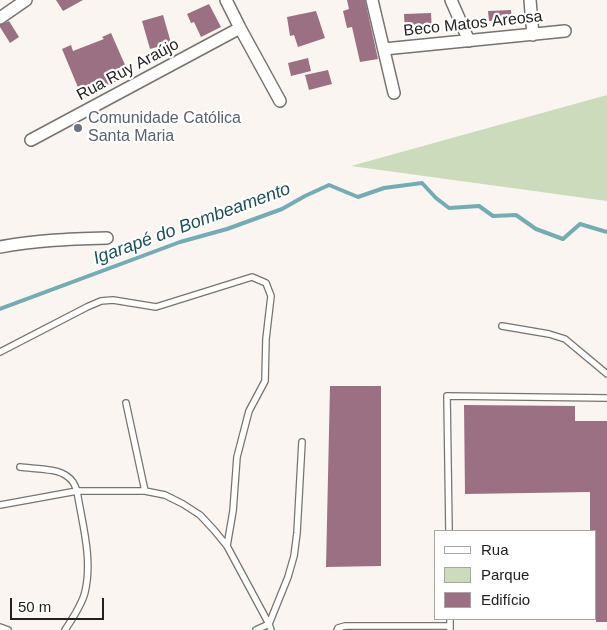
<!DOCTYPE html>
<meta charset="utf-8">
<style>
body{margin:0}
#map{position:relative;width:607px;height:630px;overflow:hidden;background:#faf5f0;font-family:Arial,sans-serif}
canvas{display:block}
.legend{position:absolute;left:434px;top:530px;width:162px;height:90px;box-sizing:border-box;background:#fff;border:1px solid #a7a6a5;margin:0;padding:6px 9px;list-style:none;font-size:15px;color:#22211f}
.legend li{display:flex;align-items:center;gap:10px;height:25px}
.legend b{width:25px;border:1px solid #a7a6a5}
.scale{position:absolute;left:10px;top:598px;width:94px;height:22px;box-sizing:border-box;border:2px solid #22211f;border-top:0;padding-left:6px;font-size:15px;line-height:18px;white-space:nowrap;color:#22211f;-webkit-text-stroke:4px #fff;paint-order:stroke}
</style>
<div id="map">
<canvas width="607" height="630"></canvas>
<ul class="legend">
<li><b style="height:6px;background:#fff"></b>Rua</li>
<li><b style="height:14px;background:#cbdbbb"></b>Parque</li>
<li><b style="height:14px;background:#9a7082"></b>Edifício</li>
</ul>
<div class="scale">50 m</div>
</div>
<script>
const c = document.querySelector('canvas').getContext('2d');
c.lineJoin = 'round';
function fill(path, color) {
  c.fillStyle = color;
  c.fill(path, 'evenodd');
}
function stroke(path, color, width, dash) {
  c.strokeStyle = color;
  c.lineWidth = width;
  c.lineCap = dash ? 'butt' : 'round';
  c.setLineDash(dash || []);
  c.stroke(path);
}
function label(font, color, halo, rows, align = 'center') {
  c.font = font + ' Arial,sans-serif';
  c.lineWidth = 4.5;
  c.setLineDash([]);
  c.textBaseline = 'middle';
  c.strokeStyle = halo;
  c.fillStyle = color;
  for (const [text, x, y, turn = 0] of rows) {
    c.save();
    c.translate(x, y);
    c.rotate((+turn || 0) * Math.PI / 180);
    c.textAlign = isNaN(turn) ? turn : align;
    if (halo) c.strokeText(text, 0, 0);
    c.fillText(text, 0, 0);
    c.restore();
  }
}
const green = new Path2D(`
 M607 95V201L351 166Z`);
const stream = new Path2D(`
 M0 309 180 242 227 229 282 209 305 196 329 185 358 197 384 188 422 183 436 198 449 208 479 206 493 216 516 215 536 229 563 239 580 224 607 232`);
const building = new Path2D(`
 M56 0H83L63 11Z
 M347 0H365L378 59 360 62 352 27 347 28 343 11 349 9Z
 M209 4 221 27 201 37 194 22 191 23 187 14Z
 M511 10 512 20 489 21 488 11Z
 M316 11 325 38 298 47 294 35 290 36 287 17Z
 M431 13 432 31 405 32 404 14Z
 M163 15 171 43 150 49 142 21Z
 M9 21 19 37 10 43 0 27V25Z
 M111 33 129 74 119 78 120 80 91 91V93L82 97 62 49 71 45 73 51 104 39 102 37Z
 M308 58 311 71 291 76 288 63Z
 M328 70 332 84 309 90 305 75Z
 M330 386H381V566L326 567Z
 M464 405 575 406V421H607V622H596V531H590V492L465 494Z`);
const service = new Path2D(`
 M502 326 549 334 565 339 607 374
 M0 352 87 307 101 301 113 300 156 307 252 277 266 283 271 296 266 339 265 381 249 411 237 457 233 511 227 546
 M126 403 145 491
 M20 467C34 469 58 468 68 477 73 480 75 485 77 491 82 523 93 559 85 592 82 605 72 619 65 630
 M0 505 77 491H145L165 495 183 504 200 515 214 530 227 546 269 624 271 630
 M449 531 447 396 607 398
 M450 619V630
 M0 627 8 630
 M256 630 269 624 288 577 294 556 297 533 302 442
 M337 630 338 628 345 626H450`);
const minor = new Path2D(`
 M226 0 240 28 280 101
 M372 0 394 93
 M451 0 469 41
 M530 0 533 35
 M0 18 26 0
 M384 49 565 31
 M31 140 240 28
 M0 247C36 240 71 239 107 238`);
const markers = [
 [78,128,5,"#6b7280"]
];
const streetNames = [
 ["Beco Matos Areosa",473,24,-6],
 ["Rua Ruy Araújo",128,70,-28]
];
const worshipNames = [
 ["Comunidade Católica",88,119],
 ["Santa Maria",88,137]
];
const waterNames = [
 ["Igarapé do Bombeamento",192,224,-20]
];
fill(green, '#cbdbbb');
stroke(stream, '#75acb3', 4);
fill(building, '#9a7082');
stroke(service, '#77736e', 8);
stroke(minor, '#77736e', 14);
stroke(service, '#fff', 5.5);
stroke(minor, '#fff', 11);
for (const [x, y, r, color] of markers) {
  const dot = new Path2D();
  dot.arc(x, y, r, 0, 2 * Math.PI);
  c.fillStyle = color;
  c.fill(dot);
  stroke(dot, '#fff', 2);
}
label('16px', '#22211f', '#fff', streetNames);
label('16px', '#5b616d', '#fff', worshipNames, 'left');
label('italic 18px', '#1d4f55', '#fff', waterNames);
</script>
